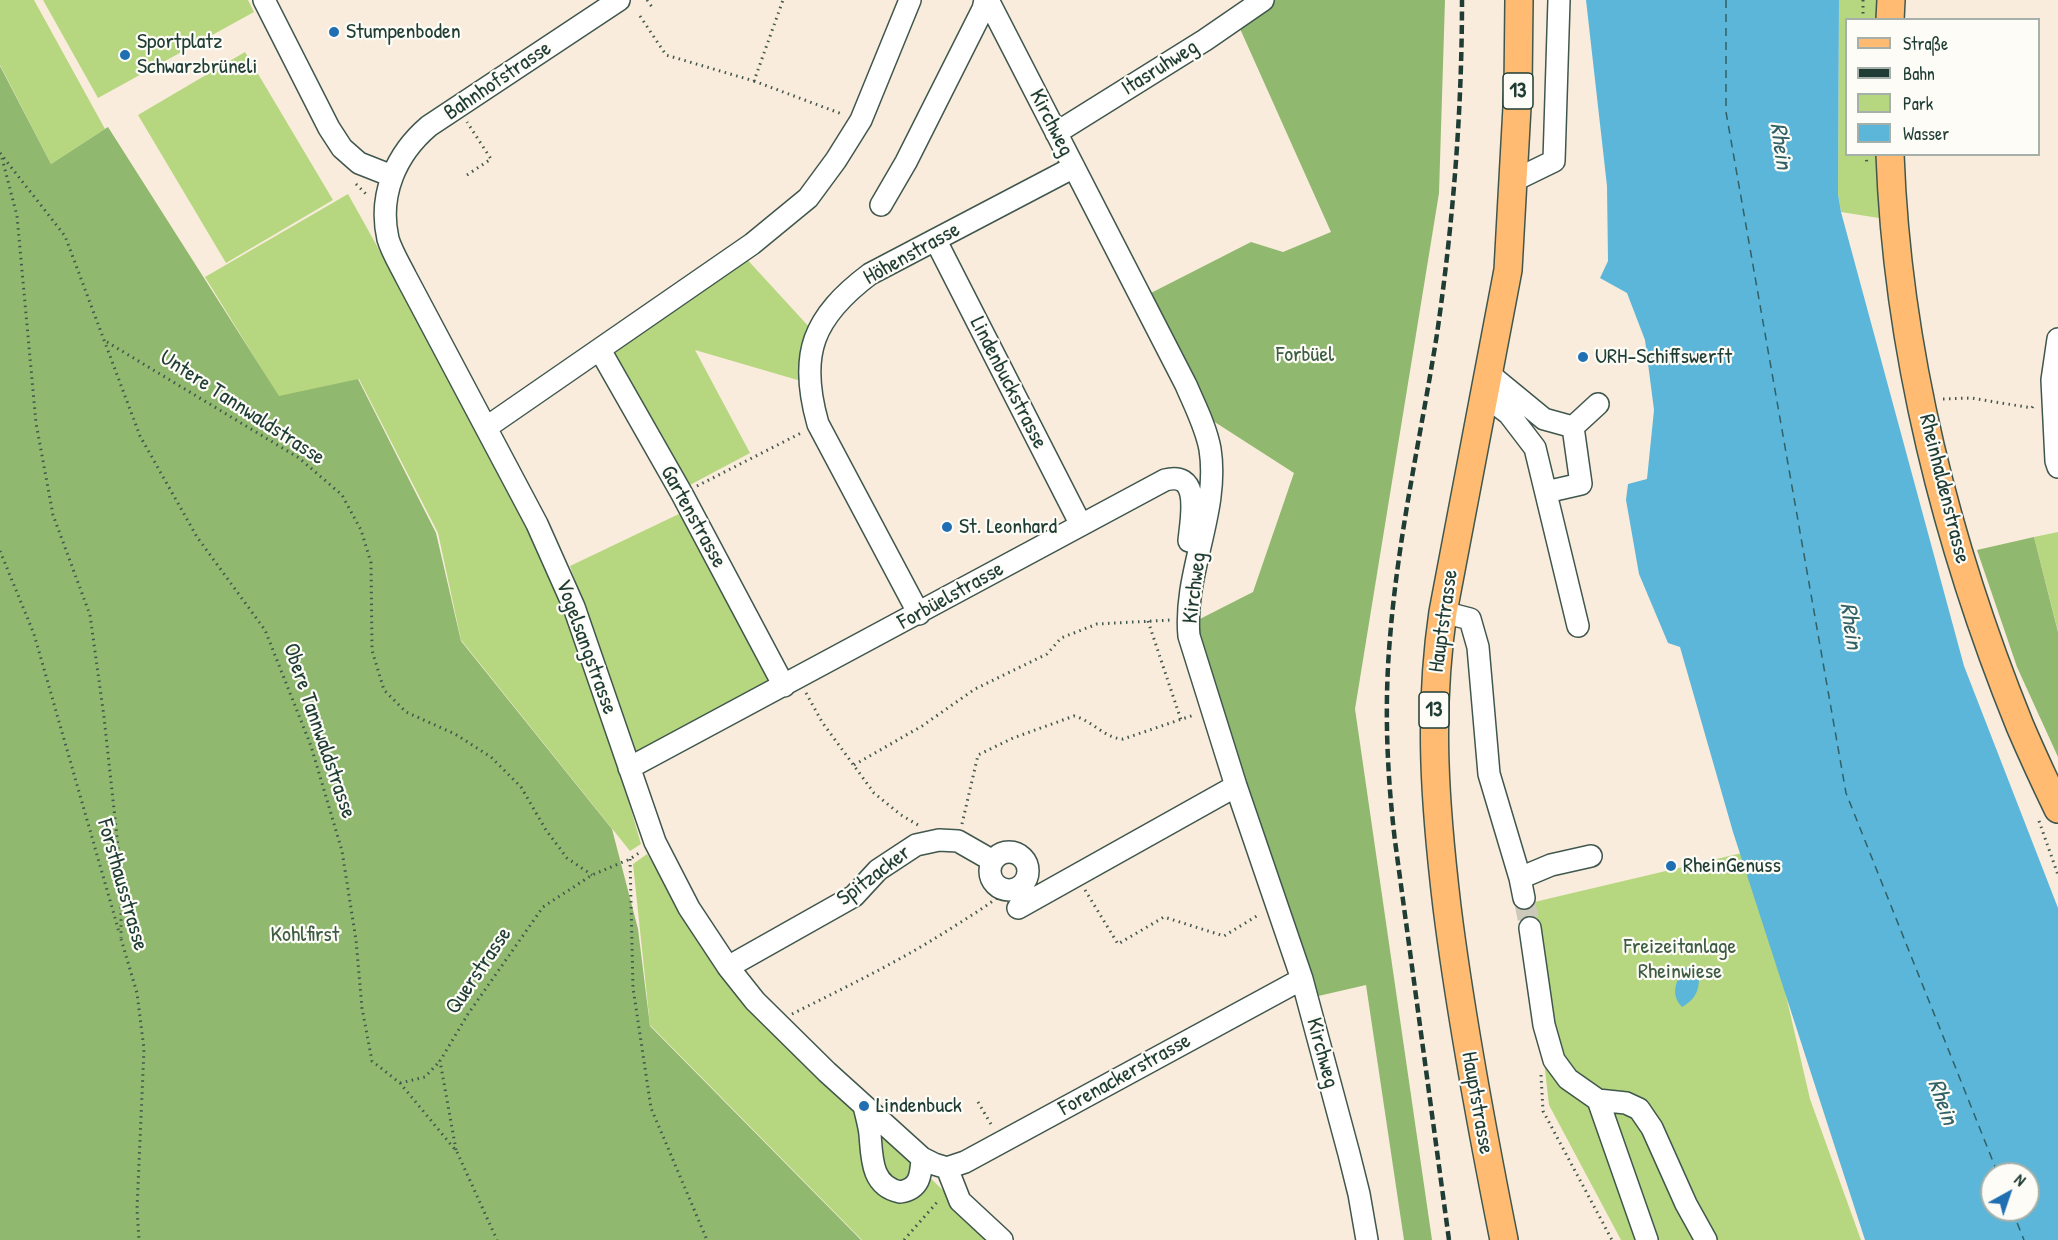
<!DOCTYPE html>
<meta charset="utf-8">
<style>
body{margin:0}
#map{position:relative;width:2058px;height:1240px;overflow:hidden;background:#f9ecdc;font-family:"Patrick Hand",sans-serif}
canvas{display:block}
.legend{position:absolute;left:1845px;top:18px;width:195px;height:138px;box-sizing:border-box;background:#fdfcf7;border:2px solid #a4b0a9;margin:0;padding:8px 10px;list-style:none;font-size:18px;color:#1f3d34}
.legend li{display:flex;align-items:center;gap:12px;height:30px}
.legend b{width:30px;border:2px solid #a4b0a9}
.north{position:absolute;left:1980px;top:1162px;width:60px;height:60px;box-sizing:border-box;background:#fdfcf7;border:2px solid #a4b0a9;border-radius:50%;rotate:40deg;font-size:16px;font-weight:700;line-height:24px;text-align:center;color:#1f3d34}
.north::after{content:'';display:block;margin:auto;width:21px;height:27px;background:#1f6fb2;clip-path:polygon(50% 0,100% 100%,50% 72%,0 100%)}
</style>
<div id="map">
<canvas width="2058" height="1240"></canvas>
<ul class="legend">
<li><b style="height:8px;background:#ffbb71"></b>Straße</li>
<li><b style="height:8px;background:#1f3d34"></b>Bahn</li>
<li><b style="height:16px;background:#b6d77f"></b>Park</li>
<li><b style="height:16px;background:#5bb6d9"></b>Wasser</li>
</ul>
<div class="north">N</div>
</div>
<script>
const c = document.querySelector('canvas').getContext('2d');
c.lineJoin = 'round';
function fill(path, color) {
  c.fillStyle = color;
  c.fill(path, 'evenodd');
}
function stroke(path, color, width, dash) {
  c.strokeStyle = color;
  c.lineWidth = width;
  c.lineCap = dash ? 'butt' : 'round';
  c.setLineDash(dash || []);
  c.stroke(path);
}
function label(font, color, halo, rows, align = 'center') {
  c.font = font + ' "Patrick Hand",sans-serif';
  c.lineWidth = 4.5;
  c.setLineDash([]);
  c.textBaseline = 'middle';
  c.strokeStyle = halo;
  c.fillStyle = color;
  for (const [text, x, y, turn = 0] of rows) {
    c.save();
    c.translate(x, y);
    c.rotate((+turn || 0) * Math.PI / 180);
    c.textAlign = isNaN(turn) ? turn : align;
    if (halo) c.strokeText(text, 0, 0);
    c.fillText(text, 0, 0);
    c.restore();
  }
}
const green = new Path2D(`
 M0 0H34L105 129 51 164 0 65Z
 M43 0H248L254 12 98 98Z
 M1839 0H1883V19L1846 20V154L1883 155 1885 219 1841 212 1838 194Z
 M245 52 333 200 226 263 138 115Z
 M348 194 507 479 566 606 612 744 641 844 630 851 461 640 438 533 359 379 279 397 205 277Z
 M743 255 811 329 801 381 695 350 750 453 688 486 607 352Z
 M681 513 773 682 635 758 570 566Z
 M2058 532V631L2034 537Z
 M1742 853 1784 987 1810 1099 1861 1240H1621L1549 1105 1526 904Z
 M647 854 734 990 995 1240H862L650 1025 633 864Z`);
const forest = new Path2D(`
 M1267 0H1445L1439 193 1355 709 1432 1240H1404L1366 985 1314 997 1192 623 1253 592 1294 473 1210 419 1147 295 1251 242 1283 252 1331 232 1237 22Z
 M0 66 51 164 108 127 279 396 358 379 436 533 461 641 612 829 638 929 650 1026 861 1240H0Z
 M2034 537 2058 632V757L2017 667 1977 550Z`);
const water = new Path2D(`
 M1586 0H1839L1838 194 1841 212 1964 666 2058 908V1240H1865L1733 832 1680 647 1668 643 1639 574 1626 500 1628 484 1647 479 1654 410 1645 340 1627 293 1600 278 1608 261 1607 186ZM1992 1174H2028V1210H1992Z
 M1696 966C1702 983 1699 998 1682 1007 1670 994 1676 983 1683 968Z`);
const ferry = new Path2D(`
 M1726 0V112L1846 793 1998 1174
 M2012 1210 2024 1240`);
const minorTunnel = new Path2D(`
 M1524 898 1530 928`);
const path = new Path2D(`
 M647 0 652 7
 M1863 0V20
 M640 16 666 55 754 81 783 0
 M754 81 842 114
 M0 153 65 236 140 436 197 537 265 630 311 746 342 851 356 940 362 1008 372 1061 400 1083 457 1152 497 1240
 M1866 154 1867 165
 M2 158 17 216 36 423 53 515 90 615 104 717 121 874V938
 M467 175 491 159 467 122
 M356 184 368 196
 M107 342 299 458 342 495 361 530 371 563 372 650 384 690 406 712 455 734 491 757 521 787 546 830 567 858 592 875
 M1943 399 1971 398 2032 408 2033 406
 M697 486 803 432
 M0 551 34 634 119 932
 M1148 621 1181 720
 M806 693 822 722 874 793 901 815 918 825
 M854 765 922 726 975 689 1047 654 1061 638 1097 624 1171 620
 M2039 821 2058 875
 M962 824 978 755 1013 738 1074 716C1093 721 1104 738 1123 739L1194 715
 M630 859 633 988 651 1108 707 1240
 M1027 873 1037 875
 M1085 890 1118 944 1164 917 1224 936 1260 914
 M121 939 137 993 144 1049 137 1209 139 1240
 M792 1014C846 987 900 961 950 929 970 916 990 905 1007 889L1008 891
 M1541 1075 1543 1111 1612 1240
 M400 1083 425 1077 440 1061
 M978 1102 992 1126
 M456 1150 440 1061 468 1014 543 907 592 875 630 859 639 853
 M904 1240 939 1200`);
const minor = new Path2D(`
 M264 0 329 128 342 148 359 163 392 176
 M619 0 429 126C396 154 378 195 388 239 392 252 400 265 406 277L537 524 574 607 655 842 689 908 728 967 755 1001 827 1072 922 1158 934 1164 947 1168 960 1201 1002 1240
 M988 0 1186 385C1195 406 1206 427 1210 449 1220 512 1183 573 1189 636L1236 786 1302 979 1349 1154 1359 1194 1367 1240
 M1056 133 1205 40 1263 0
 M1513 181 1554 161 1559 0
 M881 205 906 162 983 9 985 0
 M936 241 1081 525
 M2058 339 2052 380 2056 461 2058 467
 M600 350 682 494 784 686
 M1488 373 1544 419 1573 427 1598 404
 M1483 394 1509 414 1535 448 1578 626
 M487 427 752 244 808 198 836 160 861 120 910 0
 M1546 492 1581 484 1573 427
 M1443 612 1470 619 1478 647 1489 774 1520 878 1524 898
 M919 614 818 424C798 354 813 317 870 274L1074 167
 M629 768 1165 480C1202 470 1191 519 1189 541
 M990 871a19 19 0 1 1 38 0a19 19 0 1 1-38 0Z
 M1520 878 1551 865 1591 856
 M1018 908 1236 786
 M1530 928 1544 1025 1554 1060 1568 1079 1598 1100 1626 1103 1639 1109 1652 1128 1686 1204 1706 1240
 M728 967 854 896 878 870 916 845 939 840 958 841 993 861
 M1598 1100 1647 1240
 M864 1106C866 1115 869 1125 870 1134 872 1158 871 1186 900 1192 920 1189 921 1175 922 1158
 M947 1168 965 1162 1302 979`);
const major = new Path2D(`
 M1890 20 1891 0
 M1890 154C1897 350 1947 546 2020 726 2032 754 2045 782 2058 809
 M1504 1240C1482 1130 1461 1019 1447 907 1435 806 1428 714 1443 612L1508 270 1518 89 1519 0`);
const rail = new Path2D(`
 M1449 1240 1395 841C1387 774 1384 706 1390 638 1398 536 1421 435 1437 334 1453 223 1462 112 1462 0`);
const markers = [
 [334,32,6,"#1f6fb2"],
 [125,55,6,"#1f6fb2"],
 [1583,357,6,"#1f6fb2"],
 [947,527,6,"#1f6fb2"],
 [1671,866,6,"#1f6fb2"],
 [864,1106,6,"#1f6fb2"]
];
const shields = [
 [1518,91,30],
 [1434,710,30]
];
const shieldNames = [
 ["13",1518,91],
 ["13",1434,710]
];
const poiNames = [
 ["Stumpenboden",346,32],
 ["Sportplatz",137,42],
 ["Schwarzbrüneli",137,67],
 ["URH-Schiffswerft",1595,357],
 ["St. Leonhard",959,527],
 ["RheinGenuss",1683,866],
 ["Lindenbuck",876,1106]
];
const streetNames = [
 ["Itasruhweg",1160,68,-32],
 ["Bahnhofstrasse",498,81,-34],
 ["Kirchweg",1051,123,63],
 ["Höhenstrasse",912,254,-29],
 ["Lindenbuckstrasse",1008,383,63],
 ["Untere Tannwaldstrasse",242,408,33],
 ["Rheinhaldenstrasse",1944,489,76],
 ["Gartenstrasse",693,517,61],
 ["Kirchweg",1195,588,-83],
 ["Forbüelstrasse",951,596,-29],
 ["Hauptstrasse",1444,621,-82],
 ["Vogelsangstrasse",586,647,70],
 ["Obere Tannwaldstrasse",319,731,71],
 ["Spitzacker",874,876,-37],
 ["Forsthausstrasse",122,885,74],
 ["Querstrasse",479,971,-56],
 ["Kirchweg",1322,1053,75],
 ["Forenackerstrasse",1125,1075,-29],
 ["Hauptstrasse",1477,1103,80]
];
const parkNames = [
 ["Forbüel",1305,355],
 ["Kohlfirst",305,935],
 ["Freizeitanlage",1680,947],
 ["Rheinwiese",1680,972]
];
const waterNames = [
 ["Rhein",1780,146,82],
 ["Rhein",1850,626,82],
 ["Rhein",1942,1102,70]
];
fill(green, '#b6d77f');
fill(forest, '#90b86e');
fill(water, '#5bb6d9');
stroke(ferry, '#316166', 1.5, [8, 6]);
stroke(minorTunnel, '#cdc9ba', 21, [21, 10]);
stroke(minor, '#40574d', 24);
stroke(major, '#40574d', 30);
stroke(path, '#40574d', 3, [1.5, 4.5]);
stroke(minor, '#fff', 21);
stroke(major, '#ffbb71', 27);
stroke(rail, '#1f3d34', 4.5, [9, 4.5]);
for (const [x, y, r, color] of markers) {
  const dot = new Path2D();
  dot.arc(x, y, r, 0, 2 * Math.PI);
  c.fillStyle = color;
  c.fill(dot);
  stroke(dot, '#fdfcf7', 2);
}
for (const [x, y, w] of shields) {
  const box = new Path2D();
  box.roundRect(x - w / 2, y - 18, w, 36, 4.5);
  c.fillStyle = '#fdfcf7';
  c.fill(box);
  stroke(box, '#1f3d34', 1.5);
}
label('bold 21px', '#1f3d34', null, shieldNames);
label('22px', '#1f3d34', '#fdfcf7', poiNames, 'left');
label('22px', '#1f3d34', '#fdfcf7', streetNames);
label('22px', '#3d5c43', '#fdfcf7', parkNames);
label('italic 24px', '#316166', '#fdfcf7', waterNames);
</script>
